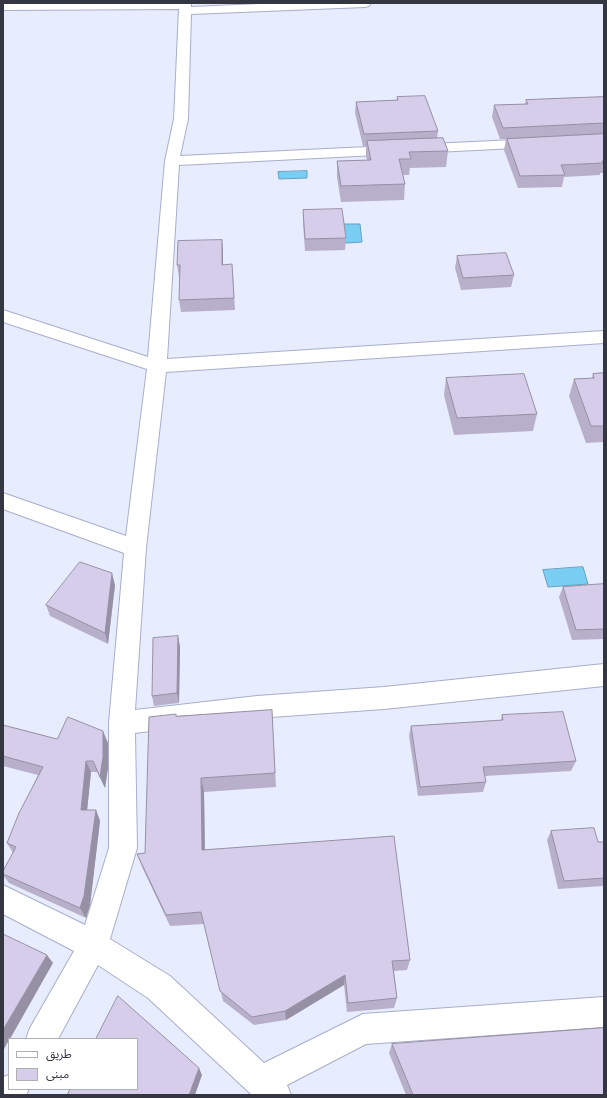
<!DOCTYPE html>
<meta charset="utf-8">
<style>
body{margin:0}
#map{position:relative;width:607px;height:1098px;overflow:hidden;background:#e8ecff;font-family:"Sofia Sans Condensed","Noto Sans Arabic",sans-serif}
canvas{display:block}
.frame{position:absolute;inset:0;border:4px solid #343642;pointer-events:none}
.legend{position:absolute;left:8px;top:1038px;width:130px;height:52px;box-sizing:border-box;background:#fff;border:1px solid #aeafb3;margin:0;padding:5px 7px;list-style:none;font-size:12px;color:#343642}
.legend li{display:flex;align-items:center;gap:8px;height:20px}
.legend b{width:20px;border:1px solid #aeafb3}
</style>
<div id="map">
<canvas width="607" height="1098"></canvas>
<div class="frame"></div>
<ul class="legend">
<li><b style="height:5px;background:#fff"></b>طريق</li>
<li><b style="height:11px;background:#d6cdeb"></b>مبنى</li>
</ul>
</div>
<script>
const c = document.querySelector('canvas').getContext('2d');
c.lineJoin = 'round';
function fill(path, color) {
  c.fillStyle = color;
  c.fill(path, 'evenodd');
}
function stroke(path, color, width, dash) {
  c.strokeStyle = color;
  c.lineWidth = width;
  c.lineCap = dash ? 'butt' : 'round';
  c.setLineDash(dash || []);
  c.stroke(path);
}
const water = new Path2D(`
 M307 171V178L279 179 278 172Z
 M344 224H360L362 242 346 243Z
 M583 567 588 584 548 587 543 570Z`);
const minor = new Path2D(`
 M3 3H191V7L282 3H371L369 6 365 7 191 14 188 119 180 156 535 139 540 140 542 143 540 146 535 147 179 165 167 359 604 331V343L166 372 146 548 135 710 257 696 384 687 604 664V686L384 709 257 718 135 733 137 848 110 939 170 976 264 1063 363 1014 604 997V1027L366 1044 287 1085 291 1095H252L148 998 98 965 58 1039H26L30 1028 74 951 3 914V885L85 925 109 848V723L124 553 3 509V493L126 536 147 369 3 322V310L148 357 165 161 174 119 179 9 3 10Z
 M9 1075V1089H29L26 1095H3V1077Z`);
const wall = new Path2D(`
 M397 97 438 131 437 138 448 151 446 167 410 168 409 175H403L405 184 404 200 341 202 337 177V161L367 160 366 157V146H363L355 113 356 102 397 100Z
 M604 97V173H600V175L564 177 562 187 518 188 504 150 506 139H500L492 117 494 105 525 104 526 100Z
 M303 210 346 238 345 250 305 251 303 223Z
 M222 240 223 265 233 277 235 310 181 312 179 300 180 277H179L177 265Z
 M457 256 514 275 511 287 461 290 455 268Z
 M604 373V442L586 443 569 396 574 379 592 378 593 374Z
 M446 378 537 414 533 431 454 435 444 395Z
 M604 584V639L572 640 559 597 563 587Z
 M115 585 108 644 50 616 46 605Z
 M178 636 180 647 179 703 154 706 152 696Z
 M272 710 276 787 204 792 205 849 410 960 407 970 394 971 397 998 394 1008 347 1012 344 985 286 1020 254 1025 223 1001 204 924 170 926 142 867 137 854 145 853 176 716Z
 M502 715 576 761 571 771 485 776 486 782 483 792 418 796 409 736 411 726 501 720Z
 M3 725 57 739 108 743V768L105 788 97 772H91L87 810H96L100 821 90 905 86 918 9 883 3 875V871L13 853 7 843 38 775 3 766Z
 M551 831 598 842H604V886L558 889 547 840Z
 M392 1044 604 1095H406L389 1053Z`);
const shadedWall = new Path2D(`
 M222 240 223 252V277L222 265Z
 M112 573 115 585 108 644 105 633Z
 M178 636 180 647 179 703 177 693Z
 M103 731 108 743V768L105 788 100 777Z
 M86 761 91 772 86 821 81 810Z
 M201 778 204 792 205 862 202 850Z
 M96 810 100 821 90 905 86 918 80 908Z
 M47 955 53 963 10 1039H9V1040L3 1051V1030Z
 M345 975 344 985 286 1020 285 1011Z
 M199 1068 202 1075 195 1095H189Z`);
const building = new Path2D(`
 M425 96 438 131 364 134 356 102 398 100 397 97Z
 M604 97V123L503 128 494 105 528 104 526 100Z
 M604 134V161H602L603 163 561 165 565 175 520 176 507 139Z
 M443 138 448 151 409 152 411 159H399L405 184 341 186 337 161 371 160 367 141Z
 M342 209 346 238 305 239 303 210Z
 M222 240V265L232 264 234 298 179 300 180 265H177L178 241Z
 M506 253 514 275 463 278 457 256Z
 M604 373V426H591L574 379 594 378 593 374Z
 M524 374 537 414 457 418 446 378Z
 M80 562 112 573 105 633 46 605Z
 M604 584V629L576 630 563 587Z
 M178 636 177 693 152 696 153 638Z
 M272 710 275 773 201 778 202 850 394 836 410 960 392 961 397 998 348 1003 345 975 285 1011 252 1017 220 991 201 912 166 915 137 854 145 853 149 717 176 714V716Z
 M563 712 576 761 483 767 486 782 420 787 411 726 503 720 502 715Z
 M68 717 103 731V757L100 777 93 761H86L81 810H96L84 896 80 908 3 874V871L16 847 7 843 19 813 43 767 3 756V725L57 739Z
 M594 828 598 842H604V878L564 881 551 831Z
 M3 934 47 955 3 1030Z
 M118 996 199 1068 189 1095H67L70 1089H137V1039H96Z
 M604 1028V1095H413L392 1044Z`);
fill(water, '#7acef4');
stroke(water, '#65a0bf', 1);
stroke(minor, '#a8aecb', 2);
fill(minor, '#fff');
fill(wall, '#b8b0ca');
fill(shadedWall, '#9690a4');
fill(building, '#d6cdeb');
stroke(building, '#9690a4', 1);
</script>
